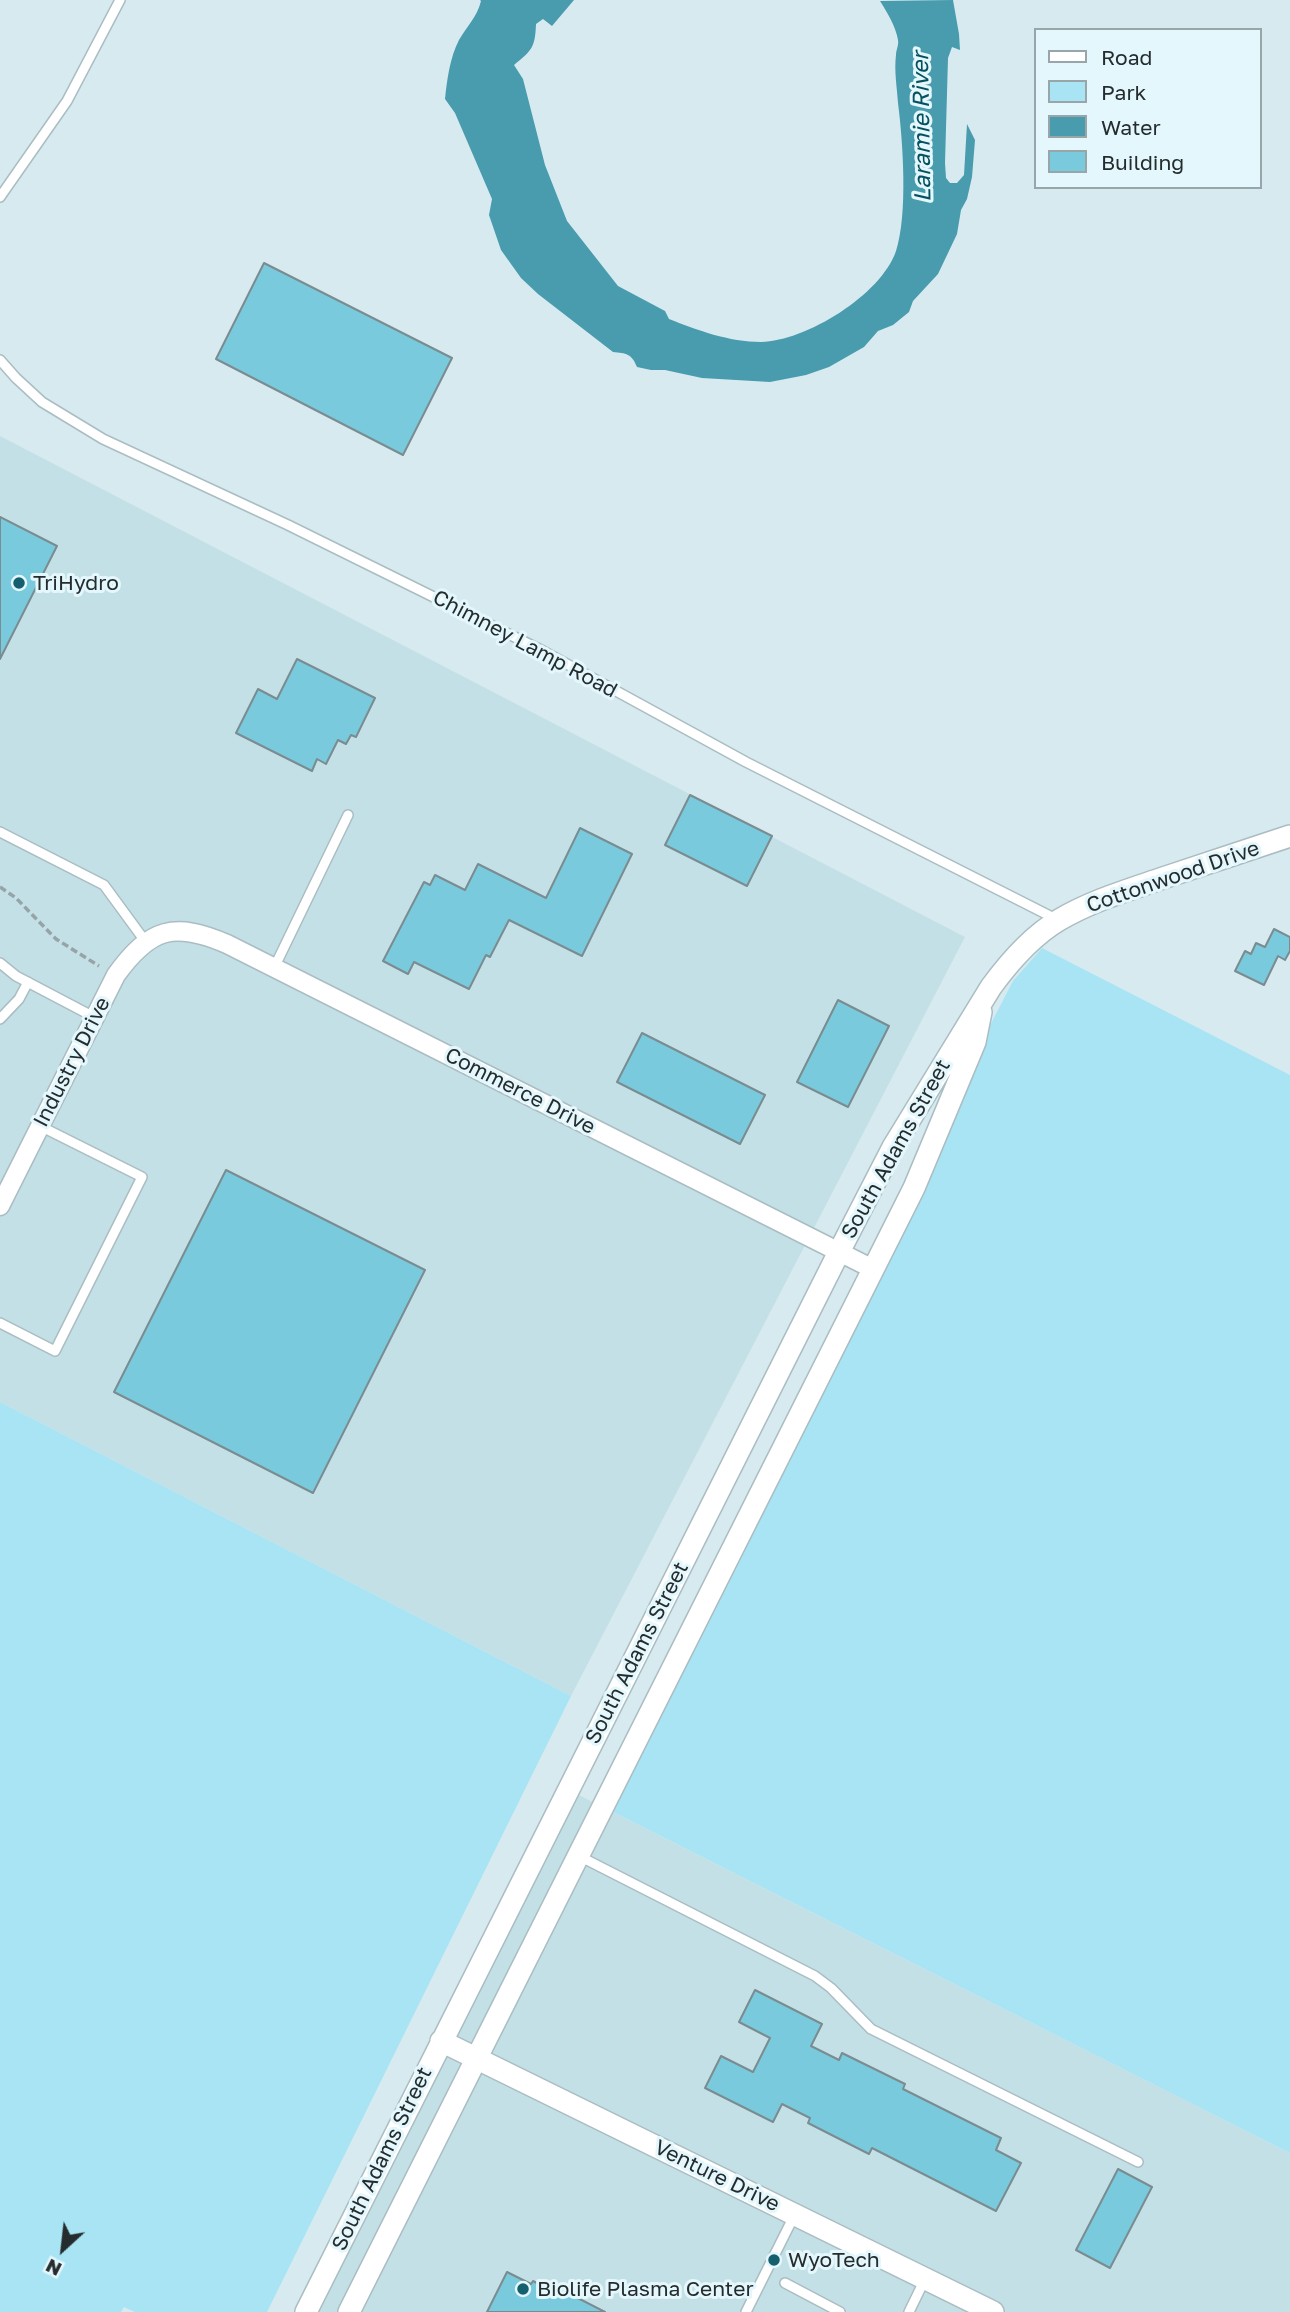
<!DOCTYPE html>
<style>
body{margin:0}
#map{position:relative;width:1290px;height:2312px;overflow:hidden;background:#d7eaef;font-family:"Golos Text",sans-serif}
canvas{display:block}
.legend{position:absolute;left:1034px;top:28px;width:228px;height:161px;box-sizing:border-box;background:#e4f7fc;border:2px solid #98a6aa;margin:0;padding:9px 12px;list-style:none;font-size:21px;color:#252c2e}
.legend li{display:flex;align-items:center;gap:14px;height:35px}
.legend b{width:35px;border:2px solid #98a6aa}
.north{position:absolute;left:28px;top:2214px;width:70px;height:70px;-webkit-text-stroke:5px #e4f7fc;paint-order:stroke;rotate:207deg;font-size:19px;font-weight:700;line-height:28px;text-align:center;color:#252c2e}
.north::after{content:'';display:block;margin:auto;width:24px;height:32px;background:#252c2e;clip-path:polygon(50% 0,100% 100%,50% 72%,0 100%)}
</style>
<div id="map">
<canvas width="1290" height="2312"></canvas>
<ul class="legend">
<li><b style="height:9px;background:#fff"></b>Road</li>
<li><b style="height:19px;background:#a8e4f3"></b>Park</li>
<li><b style="height:19px;background:#499bae"></b>Water</li>
<li><b style="height:19px;background:#79cadd"></b>Building</li>
</ul>
<div class="north">N</div>
</div>
<script>
const c = document.querySelector('canvas').getContext('2d');
c.lineJoin = 'round';
function fill(path, color) {
  c.fillStyle = color;
  c.fill(path, 'evenodd');
}
function stroke(path, color, width, dash) {
  c.strokeStyle = color;
  c.lineWidth = width;
  c.lineCap = dash ? 'butt' : 'round';
  c.setLineDash(dash || []);
  c.stroke(path);
}
function label(font, color, halo, rows, align = 'center') {
  c.font = font + ' "Golos Text",sans-serif';
  c.lineWidth = 6;
  c.setLineDash([]);
  c.textBaseline = 'middle';
  c.strokeStyle = halo;
  c.fillStyle = color;
  for (const [text, x, y, turn = 0] of rows) {
    c.save();
    c.translate(x, y);
    c.rotate((+turn || 0) * Math.PI / 180);
    c.textAlign = isNaN(turn) ? turn : align;
    if (halo) c.strokeText(text, 0, 0);
    c.fillText(text, 0, 0);
    c.restore();
  }
}
const built = new Path2D(`
 M0 436 965 937 571 1696 0 1402Z
 M559 1785 1290 2153V2312H299Z`);
const green = new Path2D(`
 M1042 948 1290 1075V2153L611 1811 925 1192 984 1037 1013 981Z
 M0 1402 571 1696 267 2312H135L124 2307 121 2312H0Z`);
const water = new Path2D(`
 M480 0H574L552 26 543 19 536 24C535 48 532 50 514 65L523 79 545 165 567 221 618 286 665 311 669 319C697 330 729 342 761 342 806 341 881 295 896 251 908 214 903 142 898 103 897 87 894 71 896 55 896 50 899 45 898 40 896 27 887 12 880 1L953 0 959 34 960 50 952 47 948 58 945 163 946 178 950 183H957L964 175 967 124 975 140 972 177 967 199 961 210 957 234 948 253 938 274 913 301 909 312 893 325 878 331 864 347 829 367 806 375 770 382 702 378 665 370H651L637 367C632 354 626 353 613 352L538 294 521 278 501 250 489 215 492 199 455 113 445 99C447 80 450 57 459 40 467 26 477 17 481 1Z`);
const building = new Path2D(`
 M264 263 452 358 403 455 216 359Z
 M0 517 57 546 0 659Z
 M297 659 375 698 356 737 351 735 346 744 338 740 326 764 317 759 312 771 236 733 258 689 277 699Z
 M690 795 772 836 747 886 665 845Z
 M580 828 632 854 582 956 509 920 490 957 486 955 469 989 414 962 408 974 383 961 424 882 430 885 435 875 465 890 478 864 546 898Z
 M1274 929 1290 937V951L1285 960 1278 956 1264 985 1235 971 1245 951 1251 954 1256 943 1265 947Z
 M838 1000 889 1026 848 1107 797 1082Z
 M642 1033 765 1095 740 1144 617 1082Z
 M226 1170 425 1270 313 1493 114 1392Z
 M755 1990 822 2024 811 2046 839 2060 842 2053 905 2084 903 2089 1001 2138 996 2150 1021 2163 996 2211 872 2148 869 2154 808 2123 810 2118 782 2104 773 2122 705 2088 721 2056 753 2072 770 2038 739 2022Z
 M1118 2169 1152 2187 1110 2268 1076 2250Z
 M507 2272 531 2284 533 2281 565 2298 568 2293 605 2312H487Z`);
const path = new Path2D(`
 M0 887 16 898 56 939 99 966`);
const service = new Path2D(`
 M0 197 67 101 120 0
 M0 360 16 378 42 402 103 439 288 525 543 651 746 762 1056 919
 M0 832 104 885 145 941
 M0 963 16 976 94 1017
 M274 968 348 815
 M0 1019 19 999 28 982
 M0 1323 55 1351 142 1177 40 1126
 M579 1856 815 1976 831 1988 871 2029 1138 2162
 M785 2283 840 2312
 M746 2312 794 2216
 M909 2312 925 2279`);
const minor = new Path2D(`
 M0 1206 116 975C150 928 174 921 227 944L873 1269`);
const tertiary = new Path2D(`
 M441 2041 993 2312
 M306 2312 839 1252 893 1147 991 987C1010 961 1032 936 1059 920 1091 901 1128 890 1163 878 1205 864 1248 850 1290 836
 M349 2312 914 1188 975 1042 981 1012`);
const markers = [
 [19,583,7,"#165f6e"],
 [774,2260,7,"#165f6e"],
 [523,2289,7,"#165f6e"]
];
const poiNames = [
 ["TriHydro",33,583],
 ["WyoTech",788,2260],
 ["Biolife Plasma Center",537,2289]
];
const streetNames = [
 ["Chimney Lamp Road",525,644,28],
 ["Cottonwood Drive",1173,877,-19],
 ["Industry Drive",72,1062,-63],
 ["Commerce Drive",520,1091,27],
 ["South Adams Street",896,1149,-61],
 ["South Adams Street",637,1653,-63],
 ["South Adams Street",382,2159,-64],
 ["Venture Drive",717,2176,26]
];
const waterNames = [
 ["Laramie River",922,127,-91]
];
fill(built, '#c4e0e7');
fill(green, '#a8e4f3');
fill(water, '#499bae');
fill(building, '#79cadd');
stroke(building, '#7a8c90', 2);
stroke(service, '#aabdc2', 12);
stroke(minor, '#aabdc2', 21);
stroke(tertiary, '#aabdc2', 24);
stroke(path, '#96a4a8', 3.5, [7, 3.5]);
stroke(service, '#fff', 9);
stroke(minor, '#fff', 18);
stroke(tertiary, '#fff', 21);
for (const [x, y, r, color] of markers) {
  const dot = new Path2D();
  dot.arc(x, y, r, 0, 2 * Math.PI);
  c.fillStyle = color;
  c.fill(dot);
  stroke(dot, '#e4f7fc', 2.5);
}
label('21px', '#252c2e', '#e4f7fc', poiNames, 'left');
label('21px', '#252c2e', '#e4f7fc', streetNames);
label('italic 23px', '#06515f', '#e4f7fc', waterNames);
</script>
